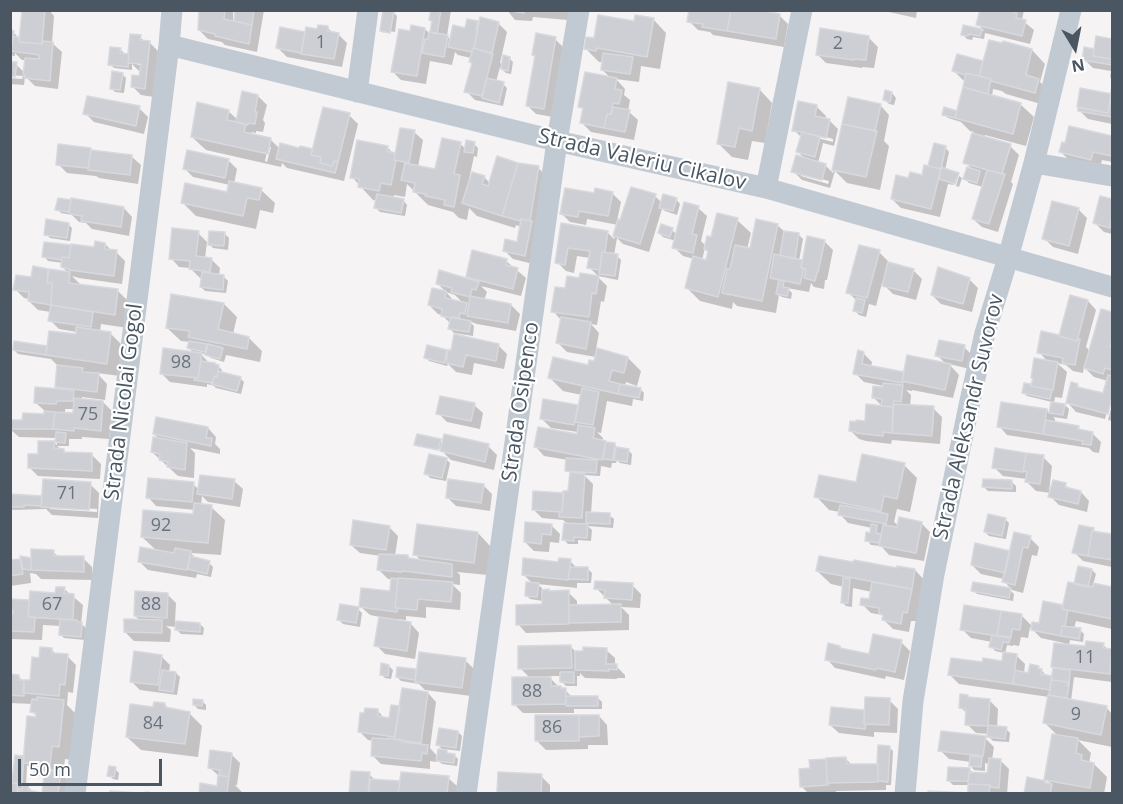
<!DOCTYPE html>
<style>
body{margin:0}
#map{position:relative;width:1123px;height:804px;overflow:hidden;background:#f5f3f3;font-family:"Open Sans",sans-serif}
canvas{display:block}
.frame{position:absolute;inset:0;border:12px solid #4a5661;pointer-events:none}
.north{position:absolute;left:1045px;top:18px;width:60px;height:60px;-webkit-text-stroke:4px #fff;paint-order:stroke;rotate:170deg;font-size:16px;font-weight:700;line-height:24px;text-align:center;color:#4a5661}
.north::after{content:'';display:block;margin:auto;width:21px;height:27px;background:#4a5661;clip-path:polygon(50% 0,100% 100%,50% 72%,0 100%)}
.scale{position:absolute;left:18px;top:759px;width:144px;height:27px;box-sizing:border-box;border:3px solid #4a5661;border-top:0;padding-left:8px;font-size:18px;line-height:21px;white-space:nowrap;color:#4a5661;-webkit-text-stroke:4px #fff;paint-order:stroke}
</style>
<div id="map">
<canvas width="1123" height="804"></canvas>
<div class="frame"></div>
<div class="north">N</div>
<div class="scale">50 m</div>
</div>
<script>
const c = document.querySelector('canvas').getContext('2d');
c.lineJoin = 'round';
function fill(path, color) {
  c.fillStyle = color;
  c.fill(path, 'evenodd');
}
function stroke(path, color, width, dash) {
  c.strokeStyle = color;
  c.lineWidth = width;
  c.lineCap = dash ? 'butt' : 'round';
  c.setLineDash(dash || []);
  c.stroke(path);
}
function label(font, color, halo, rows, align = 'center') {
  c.font = font + ' "Open Sans",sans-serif';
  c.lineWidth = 4.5;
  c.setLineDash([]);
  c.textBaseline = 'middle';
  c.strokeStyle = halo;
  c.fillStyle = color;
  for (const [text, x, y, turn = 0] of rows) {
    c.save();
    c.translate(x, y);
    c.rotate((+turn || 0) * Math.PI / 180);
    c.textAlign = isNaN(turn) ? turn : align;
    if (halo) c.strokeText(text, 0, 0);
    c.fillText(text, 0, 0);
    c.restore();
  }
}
const shadow = new Path2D(`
 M23 10H49L54 16 52 43 62 52 58 89 35 86 25 76 24 85 10 84V78L22 79 23 76 10 75V59L25 73 26 60H22L15 53V56L10 55V32H13L17 36V38L21 39Z
 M200 10H233V23H235L237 10H264L257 52 225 45 222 42 208 39 199 30Z
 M432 10H451L447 36 451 41 477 23 480 26 498 23 507 32 500 63 503 65 509 58 513 62 511 74 506 73 500 67 496 82 503 84 507 88 503 106 475 100 466 91 473 64 470 62 471 58 458 55 455 52 452 65 430 61 426 84 401 80 392 71 411 33 425 29 431 35 433 22 430 20Z
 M507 10H569L568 20 533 17 532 21 515 20Z
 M880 10H917L916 18Z
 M981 10H1024L1022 20 1034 30 1030 44 985 33 984 39 973 37 972 40 967 39 963 35 964 27 984 31 978 24Z
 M393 12 397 16 395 32 384 30V33L382 31Z
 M779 15 788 24 784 47 713 35 710 32 698 30 689 21Z
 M653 19 666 33 660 69 641 66 639 82 616 79 625 89 624 95 630 100 628 111 638 120 634 140 591 132 582 123 584 111 580 107 612 79 602 70 603 62H599L585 48 595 40 635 23Z
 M328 28 333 33 338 34 347 43 342 67 287 57 278 48 282 29 306 34Z
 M140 37 145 42 150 43 158 51 154 97 141 95 132 86 141 77V71H139L132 64V70L114 68 110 64 120 49 124 53V55L129 56ZM135 62 148 63V66L138 65Z
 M869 38 878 47 874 68 862 67V68L826 63 817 54Z
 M1097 38 1112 40V79L1110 77 1111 71 1093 68 1084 59 1085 49 1095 51Z
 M555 39 564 48 553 117 536 114 527 105 536 57 533 55Z
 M1032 50 1045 64 1040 82 1051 93 1048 106 1006 94 1002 91 993 89 992 96 1020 104 1034 117 1026 146 985 135 984 138 1010 146 1019 155 1011 182 1013 184 998 232 982 227 973 219 983 187 969 183 965 179 973 170 965 162 974 132 970 131 961 122 948 118 944 114 958 113 966 81 963 80 954 71 983 62 984 64Z
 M122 74 126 78 124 93 115 92 111 88Z
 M759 89 772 103 765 143 752 141 748 160 732 157 718 143Z
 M1081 90 1112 96V95V124L1088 119 1079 110Z
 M892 93 896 98 894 105 889 104 885 100Z
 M258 96 267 105 263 120 265 123 263 132 256 131V133L251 132 255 136 270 139 280 149 314 151 349 115 358 124 344 181 287 168 282 163 281 167 206 150 192 137 228 111 238 120ZM268 147H271L267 162 265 161Z
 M849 99 881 106 889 115 884 141 889 146 880 190 847 183 835 171 830 188 802 180 793 171 806 160 798 152 802 138 794 130 817 107 826 116 825 119 829 120 838 129 834 146 823 143 818 163 825 165 833 173ZM802 130 833 139V142L802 134ZM801 173 829 181 828 184 801 176Z
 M139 108 148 117 144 134 94 122 85 113Z
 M1070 128 1112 137V162L1102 160 1100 168 1070 161 1061 152 1066 145Z
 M414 132 423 140 418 167 437 171 460 144 466 149 474 144 478 148 477 157 474 156 469 180 484 177 490 183 518 164 538 168 547 176 533 264 513 259 504 250 518 244 521 227 516 225 515 228 477 216 469 208 467 220 459 218 453 212 428 205 407 184 405 197 394 195 393 199 403 200 407 205 405 216 380 212 376 208 377 201 373 200 352 177 387 147 396 156Z
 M945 147 949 152 945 170 957 174 953 185 948 184 940 217 901 208 892 199 909 180 923 177Z
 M90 150 92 151 132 157 141 165 138 184 99 178 96 176 67 173 58 164Z
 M228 160 237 169 234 184 261 190 275 203 273 213 260 210 256 229 196 216 182 202 228 194 230 185 193 177 185 169Z
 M959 176 962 178 959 187 956 186Z
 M612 193 621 202 617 221 621 222 655 196 662 203 676 199 680 204 677 215 665 211 662 209 649 252 623 244 617 238 614 255 617 256 621 260 618 280 598 276 589 267 590 258 577 256 574 273 566 271 557 262 562 225 608 233 614 239 618 225 587 219 586 225 570 222 561 213 595 195Z
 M1101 198 1112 201V234L1104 232 1095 223Z
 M59 200 124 208 132 217 129 236 92 229 86 223 79 222 72 215 61 213 57 209Z
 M698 208 707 216 701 241 706 246 712 238 737 220 751 233 747 249 752 250 777 225 785 232 799 235 803 239 799 261 804 262 824 241 833 250 827 280H825L824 289 814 287 811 283 809 292 787 288 792 293 791 299 782 297 779 295 776 313 737 306 733 302 732 309 700 301 687 288 694 259 683 256 674 247 676 241 663 237 659 233 672 230 677 235ZM705 248 709 253 707 262 702 260Z
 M1078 209 1087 218 1078 254 1053 247 1044 238Z
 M68 224 72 228 70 241 50 238 46 234Z
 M198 233 207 242 205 258 211 259 220 268 219 276 224 277 228 281 226 293 205 291 201 287 202 278H200L190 268 179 267 171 258Z
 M225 234 229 238 228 250 213 248 209 244Z
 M105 244 112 251 116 252 125 261 122 284 79 278 72 276 82 286 117 290 131 304 128 328 101 324 100 332 110 333 124 347 120 376 97 373 107 384 105 400 82 397V401L103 402 112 411 109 439 82 437V439H69V446H57L67 454 92 455 101 464 100 479 38 476 29 467 39 456 54 443 57 445V438L19 437 10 429 24 422 46 415 45 411 36 403 60 391 56 387 58 366 51 359 18 354 14 350 46 347 48 349 77 336V332L59 329 50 320 51 312 38 310 29 301V299L24 298 15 289 32 279 34 268 69 273 62 267 63 263 48 261 44 256 95 249ZM65 409H74V415L65 414Z
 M879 252 888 261 887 264 913 270 922 279 916 300 893 294 882 283 876 306 869 304 866 317 859 315 855 311 857 301 848 292Z
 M506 261 526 278 521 296 481 286 487 292 484 300 511 305 520 314 516 331 477 324 469 321 474 326 473 336 454 333 450 329 451 324 442 315 438 314 429 305 446 292 455 302 464 304 455 295 446 292 437 283 472 281 467 276Z
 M598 277 607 286 604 302 601 301 597 325 591 324 599 333 596 349 628 358 641 371 637 386 626 382 625 386 640 389 644 393 643 401 633 399 632 406 607 401 601 433 597 432 603 438 602 442 614 444 618 448 628 450 632 454 631 465 620 463 617 460 616 463H612L611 468 601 466 600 476 584 475 593 484 591 514 609 515 614 519 613 528 588 526 592 530 591 541 578 540V544H568L564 540 568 524 563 520 542 518 533 509 570 492 571 474 567 470 568 460 544 456 536 447 578 436V432L551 428 542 419 545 401 580 407 582 395 563 391 550 378 589 367 595 363 596 357 567 352 558 343 562 321 553 311 567 290 581 280Z
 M969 279 978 288 972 312 941 304 932 295Z
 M1088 301 1096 310 1086 347 1090 351 1102 311 1112 313V401H1110L1105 419 1076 412 1068 403 1077 385 1081 389 1104 395 1108 381 1094 377 1084 367 1083 373 1073 371 1066 365 1057 363 1067 372 1062 398 1055 397 1054 404 1065 405 1069 409 1067 419 1053 417 1055 419V423L1078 427 1083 432 1092 433 1101 442 1099 453 1093 452 1089 448 1007 435 999 426 1047 410 1050 414 1052 402 1027 396 1023 392 1033 386 1034 379 1048 362 1039 352 1060 336Z
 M224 304 237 317 233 334 249 338 262 351 260 362 226 355 224 362 211 358 208 355 200 353 210 364 218 366 222 370 221 374 240 378 244 382 241 394 216 388 214 386 207 384V387L170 382 161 373 195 354 189 348 190 342 181 341 167 328Z
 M498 345 507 354 504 369 474 363 472 375 456 372 448 364 447 366 429 361 425 357 446 352 449 354Z
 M964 347 973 356 970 369 949 364 959 375 953 398 912 390V391L906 390 911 395 910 407 933 408 942 417 940 444 892 440 891 444 866 441 859 439 850 430 866 422 884 408 874 398 889 387 864 382 855 373 863 353 872 362 871 367 905 374 947 365 937 355Z
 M474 405 483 413 480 429 447 422 438 413Z
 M1112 405V421L1108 420Z
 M208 428 216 437 215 444 220 449V454L190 448 195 453 194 478 178 476 152 452 160 440 154 434Z
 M440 441 443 444 488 446 497 455 494 470 451 460 444 453H445L446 450 419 445V447L416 445Z
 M1043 457 1052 466 1049 492H1051L1065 485 1070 489 1081 492 1089 501 1087 512 1059 505 1050 496 1051 493 1036 491 1027 482V479L1003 476 994 467Z
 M446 459 450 463 446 481 430 478 426 473Z
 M904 465 917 478 910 512 897 509 894 522 899 526 921 523 930 532 924 561 889 555 881 546 871 545 867 540 871 534 872 528 848 523 840 514V512L829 510 816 496 858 484Z
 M234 481 243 489 240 507 208 502 202 496 201 505 211 507 225 520 221 555 191 553 197 560 209 563 213 567 211 577 197 574 196 578 148 570 139 561 157 551 142 537 194 516 195 510 156 506 148 497 193 484 199 490Z
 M1012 482 1016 486V492L988 491 984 487Z
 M90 484 99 493 98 518 52 515 46 509 13 510 10 507V496L43 497ZM50 506 97 509V512L50 509Z
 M483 485 492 494 490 511 456 506 447 497Z
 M1005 519 1009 523 1006 539 989 536 985 532Z
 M551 525 560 534 559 543 550 542 549 552 534 551 525 542Z
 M389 527 398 536 395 556 408 557 411 560 422 562 415 554 478 533 491 547 488 575 457 572 460 575V585L452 584 461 593 460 610 426 607V618L406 616V620L397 619 396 621 411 624 419 633 415 659 385 654 376 645 380 617 370 615 361 607 391 593 393 579H388L379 570 381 556 360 553 351 545Z
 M1093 529 1098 534 1112 536V567L1083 561 1074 552Z
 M1030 538 1039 547 1037 556 1032 555 1023 593 1012 590 1004 581V579L981 574 972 565 1011 552Z
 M53 552 59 557 83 558 92 567V580L41 579 36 574 30 573 31 583 10 586V562L32 559Z
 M570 561 578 569H588L592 573 591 583H577V588L537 584 542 588V591H548L550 592H568L577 601V607L614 606 596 588 632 585 641 594 640 608 621 607 629 615V630L526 633 518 624 544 606 543 601 530 599 526 595 533 584 523 574Z
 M898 569 915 570 928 584 916 621H911L909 632 893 629 884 620V617L882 615 871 613 862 604 870 601 872 592 853 588 852 607 846 606 842 602 844 587 831 584 817 571Z
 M1092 570 1096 574 1093 585 1112 589V629L1076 621 1074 629 1080 630 1084 634 1083 642 1070 640 1069 646 1086 647 1103 645 1109 650 1112 651V682L1074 677 1071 701 1106 707 1112 714V747L1078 740 1091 753 1089 763 1094 764 1107 777 1104 794H1026L1028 779 1050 783 1046 779 1058 736 1045 723 1049 697 959 684 950 675 984 664 1003 662 1004 653 995 651 991 646 992 642 971 638 962 629 1022 616 1033 627 1040 625 1064 607 1075 585ZM1030 627 1041 638 1064 643 1053 667 1054 668 1053 677 1047 676 1038 667 1029 674 1024 673 1025 664 1016 655 1005 654 1007 645 1013 646V645L1019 646 1021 637 1028 638Z
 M64 589 83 605 81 624 86 628 85 640 64 638 60 634 61 626 43 625 42 640 10 639V615H14V612L11 609 12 600 30 601 57 595Z
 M973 590H1010L1014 594 1013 601 977 594Z
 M167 594 176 603 175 622 200 624 204 628 203 635 181 634 177 630V627L166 626 171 630 170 642 134 641 125 632 141 621 135 616Z
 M358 609 362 613 360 627 343 624 339 620Z
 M901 642 910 651 904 680 886 676 885 679 835 668 827 659 840 647 842 650 870 656Z
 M571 647 576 652 606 650 615 658V666H616L625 675V678H617V679L585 678 580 673V676H577V686H566L562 682V676H548L559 687 565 690 573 698H598L602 702V709H574V713H523L514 704 531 679 520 668Z
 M51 649 57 655 67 656 76 665 73 693 68 692 67 705 77 715 72 760 65 759 63 776 69 781 68 794H44L46 776H38L27 765 26 786 37 794H10L37 717 32 711 33 704 10 703V676H18L23 681 31 682 40 660Z
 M161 656 170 665 169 672 176 673 180 677 177 695 140 690 131 681Z
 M465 660 474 669 471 696 425 690 419 684 401 681 397 677 399 668 418 671Z
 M389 666 393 670 391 679 385 678 381 674Z
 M428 693 436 702 430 748 438 757 445 752 438 745 458 732 462 736 460 751 444 749 450 755H454L458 759 457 766 442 764 436 759V762L430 761V769L381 764 372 755 374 741 368 740 359 731 378 711 385 719H391L401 708Z
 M970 699 989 700 998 709 997 728 1006 729 1010 733 1009 742 993 741 989 737V734L976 733 967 724 968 714 961 708Z
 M889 700 898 709 897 733 874 732V737L839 733 830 725 832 708 866 712Z
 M202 701 206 705V710L198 709 194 705Z
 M165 705 170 710 189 713 202 726 198 757 141 750 127 737Z
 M599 716 607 725 608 745H588V749L546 750 537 741Z
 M985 738 994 747 992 760H1000L1009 769 1007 794H969L970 785H953L949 781 969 769 974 774H988L989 764 985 763V771L974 770 970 765 971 762 949 759 940 750Z
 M889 747 893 751 891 785H886V790L836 791V793L809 794 801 786 811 770V761L846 759 853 766 878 765Z
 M231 754 240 763 237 785H235L242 792V794H200L218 787 219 776 210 768Z
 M115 769 119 773 118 780 113 779 109 775Z
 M369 774 376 781 401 782 448 778 457 786V794H351Z
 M541 776 550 785V794H500L498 791Z`);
const building = new Path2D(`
 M22 10H45L42 44 19 42Z
 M199 10H225L224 19 252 25 249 44 215 36V34L198 30Z
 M235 10H254L252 25 234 21Z
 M383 10 394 11 390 33 380 31Z
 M431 10H441L437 34 430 32 432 21 429 20Z
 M505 10H524V13Z
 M689 10H731L727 31 702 27 703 24 687 22Z
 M731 10H759L780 14 776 39 727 31Z
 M980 10H1013V12L1017 13 1016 18 1026 20 1022 36 976 25Z
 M598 15 634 21 635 15 654 18 647 57 597 48 596 51 584 49 586 37 594 38Z
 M480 17 499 22 492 53 474 48Z
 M467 19 478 21 476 30H478L474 48H473L471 52 448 47 453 25 465 28Z
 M318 25 328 26V31L339 33 334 59 301 54 306 27 317 29Z
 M411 25 425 28 417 76 391 72 399 29 410 31Z
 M963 25 982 29 980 36 969 34 968 36 961 35Z
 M280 27 305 32 301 53 276 48Z
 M820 28 869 36 866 60 854 59V60L816 55Z
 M10 30 14 31 11 53H10Z
 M429 32 448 35 444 57 422 53 425 39H428Z
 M536 33 556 37 544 109 526 106 535 56 532 55Z
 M130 34 141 35 140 40 150 41 145 89 131 87 132 75 139 76 141 64 128 63 129 54H128Z
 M1096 36 1112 39V59L1093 56Z
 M13 37H19V42L42 44 43 41 53 42 50 81 24 78 25 75H23L25 58 39 59V55L11 51Z
 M989 40 1002 43 1003 41 1032 49 1026 75 1039 79 1035 93 991 81V79L979 76Z
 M110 47 121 48 120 53 129 54 128 67 108 65Z
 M1084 47 1094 49 1093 56 1112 59V65L1082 60Z
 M473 48 493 54 482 96 464 92 472 63 469 62Z
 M603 53 633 57 630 74 601 70Z
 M957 54 983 61 979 76 966 73 965 75 952 71Z
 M503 55 510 57 508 71 501 69Z
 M10 62H17L15 77 10 76Z
 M112 71 123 73 120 90 110 89Z
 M585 72 617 78 615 89 622 90 619 104 613 103 611 114H607L604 128 580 123 583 108 578 107Z
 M966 73 991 79 988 94 963 87Z
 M487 78 504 82 499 103 482 98Z
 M728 82 760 88 752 131 739 128 735 147 717 144Z
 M1112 86V117L1078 111V107L1108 113Z
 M963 87 1021 103 1013 134 955 118Z
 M1080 88 1112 94 1108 113 1077 107Z
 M885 90 892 92 890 102 883 100Z
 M242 91 258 95 255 112H257L255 124 248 123V125L236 122Z
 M87 96 140 106 136 126 83 114Z
 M848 97 881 104 875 131 842 124Z
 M798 101 817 105 815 116 830 119 826 138 802 132 792 131Z
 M197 102 229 110 227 120 246 124 244 132 271 138 268 154 191 137Z
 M323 107 350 113 338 162 334 161 332 166 320 163 321 157 311 155Z
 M613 107 630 110 625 132 604 128 607 114H611Z
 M944 107 957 111 955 118 942 115Z
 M842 124 877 131 866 177 832 170Z
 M1069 126 1112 136V156L1093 152 1091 160 1059 152 1062 142 1065 143Z
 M400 128 415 130 409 163 394 160Z
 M802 132 820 137 815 157 796 152Z
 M972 133 1011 144 1002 174 963 163Z
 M442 138 461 142 454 174 460 175 454 207 444 205 445 200 425 196 426 194 413 192 415 183 401 180 405 163 435 169Z
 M357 140 388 146 387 151 395 153 394 160H396L391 185 381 183 379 191 358 187 359 179 350 178Z
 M466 140 475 142 473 153 464 152Z
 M280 143 299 148 300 146 313 149 311 155 321 157 320 163 332 166 334 161 338 162 335 173 276 159Z
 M934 143 946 146 941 169 928 166Z
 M58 144 91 148 88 168 56 165Z
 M91 150 132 155 130 175 88 170Z
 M187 150 229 159 225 178 183 169Z
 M796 155 826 164 822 180 791 172Z
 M497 156 518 163 502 216 462 203 472 172 485 176 482 184 488 186Z
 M518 163 539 166 530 221 521 219V221L502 216Z
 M924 165 941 169 931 209 891 199 896 175 908 178 910 172 922 175Z
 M941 167 959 173 955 184 939 179Z
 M967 167 980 171 977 183 963 179Z
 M987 170 1005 174 989 224 972 219Z
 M229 181 262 188 259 200 247 198 243 216 181 203 185 183 227 192Z
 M631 187 656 194 640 244 613 236 618 219 620 220Z
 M565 188 594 193 595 188 613 192 608 216 579 211 578 217 560 214Z
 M377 194 404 199 401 213 374 208Z
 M663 194 677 198 673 211 659 208Z
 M1100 196 1112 199V216L1110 228 1093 223Z
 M58 198 71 200 69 212 55 210Z
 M71 198 124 207 121 227 81 221 82 216 69 214Z
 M1052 201 1079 208 1069 246 1042 239Z
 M684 202 699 206 692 234 697 235 693 253 672 248Z
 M717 213 738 218 718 297 685 288 693 256 706 260 708 251 704 249 707 236 711 237Z
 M46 219 69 223 67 238 44 235Z
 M521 219 532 221 525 256 503 251 505 239 517 242Z
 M756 219 778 224 762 301 722 293 727 269H730L735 245 750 248Z
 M561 223 608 231 605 252H602L600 270 587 268 590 251 568 248 565 265 555 263Z
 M661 224 673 228 670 237 658 233Z
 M172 228 199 231 196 256 212 258 210 272 189 269 190 261 169 259Z
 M209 231 225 232 224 246 208 245Z
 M784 231 799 233 795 259 780 255Z
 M807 236 825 240 818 272H817L815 281 804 278 806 269 801 268Z
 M95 241 105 243V249L117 250 114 276 69 270V269L61 267 62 257 69 258 71 244 94 247Z
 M44 242 71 245 69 258 62 257V260L42 257Z
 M859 245 880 250 867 298 846 293Z
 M472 250 507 259 506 265 518 268 513 289 466 277Z
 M602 252 618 254 615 276 599 274Z
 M774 254 802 260 801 268H804L800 284 770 278Z
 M888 262 914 269 908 292 882 286Z
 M33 266 48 269 47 283H52L51 305 28 301 29 292 13 290 16 275 31 277Z
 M938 267 970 278 963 304 931 295Z
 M49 269 70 272 69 283 118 289 115 315 51 305 52 283H47Z
 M439 270 479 282 476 290 472 289 470 297 451 292 452 288 436 284Z
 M202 272 224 275 223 290 200 287Z
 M580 273 599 276 596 294 592 293 589 317 551 312 555 287 565 288 567 276 579 278Z
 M779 280 784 281 783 287 789 288 787 296 776 294Z
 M432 288 446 291 445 298 467 303 465 314 460 313 459 318 451 317 450 318 441 316 442 309 428 305Z
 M171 294 224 303 218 329 249 337 247 349 188 337 190 331 166 328Z
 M1070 295 1088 300 1077 341 1059 336Z
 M470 296 511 304 508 323 467 316Z
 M856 298 865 300 862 313 853 311Z
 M51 305 93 312 91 327 48 321Z
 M1101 309 1112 312V340L1110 347 1112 348V370L1105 368 1103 374 1084 368Z
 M451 317 471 321 469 332 448 329Z
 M561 317 591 322 586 349 556 343Z
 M76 327 111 332 107 364 46 355 49 331 76 334Z
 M1041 331 1059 335V336L1077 341 1078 339H1080L1075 365 1062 363 1063 358 1037 353Z
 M454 334 499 344 496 361 466 355 463 367 446 363 448 350H451Z
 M939 340 965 345 962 361 935 356Z
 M14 341 47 346 46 355 13 350Z
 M189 341 207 344 205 352 187 348Z
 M208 344 223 348 220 359 205 355Z
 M427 345 447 350 444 363 424 358Z
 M163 348 202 353 198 378 160 374Z
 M597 348 628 357 624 373 612 370 609 381 620 384 618 394 548 378 553 357 588 365 589 360 594 361Z
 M858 350 864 352 862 364 904 372 902 381 904 382 903 383 853 374Z
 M907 355 951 364 945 390 902 381Z
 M1034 358 1058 362 1053 390 1031 386 1033 378H1031Z
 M201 361 215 363V364L219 365 217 377 214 376 213 383 194 380 195 378H198Z
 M57 365 83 368 82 372 99 373 97 392 55 387Z
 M218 371 241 377 237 391 211 384V382L213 383 214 376 217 377Z
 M1108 375 1112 376V397L1108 414 1066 403 1071 382 1078 384 1077 387 1103 393Z
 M883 383 903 385 901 402 894 401 893 407 881 406 882 399 872 398 873 386 883 387Z
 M1024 383 1031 384V386L1052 390 1050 399 1022 393Z
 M620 384 641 388 639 398 618 394Z
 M35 387 74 390 73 401H57L56 404 34 403Z
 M582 388 599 392 593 425 575 422Z
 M440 396 475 403 471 421 436 414Z
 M74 398 103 401 101 431 74 428V431L53 429 55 412 73 413Z
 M543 399 578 405 574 425 540 419Z
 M1001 402 1047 409 1043 434 997 427Z
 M1051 402 1065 404 1063 415 1049 413Z
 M866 404 893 407 892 433 883 432V436L856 433V432L849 431 850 421 856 422V420L865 421Z
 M894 404 934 406 932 436 892 433Z
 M44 411 55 412 53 429H10V420H22L23 413 44 414Z
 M156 417 208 427 206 438H212L211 446 153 434Z
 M1046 420 1079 426 1078 429 1093 432 1091 445 1082 444 1083 441 1043 434Z
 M578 425 595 428 593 438 606 441 602 460 534 447 538 427 577 434Z
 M56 432 66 433 65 443 55 442Z
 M417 434 441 439 438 450 414 445Z
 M444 434 489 444 485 462 440 451Z
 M153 437 187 443 185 470 167 467 168 462 159 460 160 454 151 452Z
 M38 441H55L54 448 64 449V452L92 453V471L28 468V454H38Z
 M606 442 615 443 613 460 603 459Z
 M616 447 629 449 627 462 614 460Z
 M995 448 1026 453 1023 472 992 468Z
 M1026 453 1044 455 1040 484 1025 482 1027 472 1023 471Z
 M429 454 447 458 442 478 424 474Z
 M862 454 905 463 897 499 884 496 881 511 814 497 819 475 856 482Z
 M566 458 597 460 596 473 565 471Z
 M570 472 585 474 582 518 559 517V512H562L563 491H568Z
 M200 475 235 479 232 499 197 494Z
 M148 478 194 482 192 502 146 498Z
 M43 479 91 482 89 510 41 507Z
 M448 479 484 484 481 503 446 498Z
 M983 479 1012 480V489L982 487Z
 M1053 480 1066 483 1065 487 1081 491 1078 504 1048 497Z
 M533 491 564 493 562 512 532 510Z
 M10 494 42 496 41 506 24 505V507H10Z
 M194 503 212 505 208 543 141 537 143 510 193 514Z
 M840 505 888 514 886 524 838 515Z
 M586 512 610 513V524L586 523Z
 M988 514 1006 518 1002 536 984 532Z
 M899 517 922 522 916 553 879 546 883 525 897 527Z
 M353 520 390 526 386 550 350 545Z
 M525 522 552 524 551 535 542 534 541 544 524 542Z
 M564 523 588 524 587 538 574 537V541L562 540Z
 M417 524 478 532 474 563 413 555Z
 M871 524 877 525 876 533 881 534 879 543 865 541 866 532 870 533Z
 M1079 525 1094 528 1093 531H1092L1088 556 1072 553Z
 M1092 531 1112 534V560L1088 556Z
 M1014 532 1031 536 1028 548 1023 547 1015 585 1002 582Z
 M975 543 1010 551 1005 573 971 565Z
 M140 547 174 553 175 548 191 551 187 570 138 562Z
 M31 549 54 550V556H84V572L31 570Z
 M379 554 408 555V558L452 564V577L403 571 402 572 377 570Z
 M20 556 31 558V570L23 569Z
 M190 556 210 561 207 574 188 569Z
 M819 556 853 562 854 560 897 568V566L915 569 912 589 816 571Z
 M523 558 558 562 559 558 571 559 568 580 522 575Z
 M20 559 23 574 10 576V560Z
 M1078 566 1092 569 1088 587 1074 584Z
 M570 567H588V580L568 579Z
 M391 578 398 579 395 608H398L397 612 359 607 361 588 390 591Z
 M398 578 453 582 451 602 418 599 417 610 395 608Z
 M843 578 850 579 848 603H841Z
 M595 581 633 583 632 600 604 598 605 590 594 589Z
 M526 582 539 583 537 597 525 596Z
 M872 582 912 589 907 613 903 612 901 624 882 620 883 615 879 614V608L860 605 861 598 869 599Z
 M973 582 1011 588 1009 598 971 591Z
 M1068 582 1093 587V583L1112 587V619L1062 609Z
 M56 587H65L64 593 74 594 73 620 28 617 30 591 55 593Z
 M549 589V591L569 590V624L516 625V605L542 604V590Z
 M135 591 168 593 167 618 134 616Z
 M10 599 29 600 28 617H35L34 632 10 631V613L13 614V610H10Z
 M1043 601 1063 605 1062 609 1068 610 1065 626H1062L1061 636 1031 630 1032 622 1039 623Z
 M340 604 359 607 356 623 337 620Z
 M621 604V622L569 623V605Z
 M964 605 1001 611 997 636 960 630Z
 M1001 611 1022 614 1020 630 1012 629 1011 638 997 636Z
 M379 617 411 622 407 651 374 646Z
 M60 619 77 620V622H82L81 637 59 635Z
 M124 619 162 620V633L124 632Z
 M176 621 200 623V632L175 630Z
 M1062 626 1081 628 1079 639 1061 636Z
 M873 634 902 640 895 672 877 668 876 670 825 660 828 643 840 646V648L869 654Z
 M992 635 1010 637 1009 643 1003 642 1001 650 989 647Z
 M1086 641 1104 643 1103 648 1112 649 1110 674 1051 667 1054 643 1085 646Z
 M571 645 572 668 518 669V646Z
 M40 647 52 648V653L68 654 65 685 60 684 59 696 23 693 24 680H30L32 657 39 658Z
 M583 647 607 648 606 664H617V670L609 669V671L575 670V651H583Z
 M134 651 162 655 158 685 130 682Z
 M419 652 466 658 462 688 415 682Z
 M1003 652 1017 654 1013 684 948 675 951 658 982 662 983 658 1002 661Z
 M381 663 389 665 388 676 380 675Z
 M1030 664 1039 666 1038 669H1042L1041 674 1052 676 1050 690 1013 684 1015 670 1028 673Z
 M397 667 416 669 415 680 396 677Z
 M1053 668 1070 670 1069 686H1067L1068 682 1051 680Z
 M162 670 176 672 173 692 159 690Z
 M560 672H574V683L560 682Z
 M10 674 19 675V680H24V696L10 695Z
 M512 677H551V686H561V688H566V704L512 705Z
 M1051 680 1068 682 1067 686H1069L1067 698 1049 695Z
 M402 688 428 692 421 743 394 739Z
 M960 694 968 695V697L990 699 988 726 965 725 966 709 959 708Z
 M1048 695 1107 706 1101 735 1043 723Z
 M566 696H598V706H566Z
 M37 697 64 700 59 747 52 746 50 765 23 763 27 716 36 717V713L30 712 32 699 37 700Z
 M865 697 890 698 889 725 864 724Z
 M193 699 203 700 202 706 193 705Z
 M154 702 165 703V707L190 712 185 744 126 737 130 704 153 707Z
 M391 705 400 706 395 737 358 732 360 713H364L365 708 378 709V716L389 718Z
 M831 707 864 710V724H866L865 729 829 725Z
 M535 715H579V741H535Z
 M579 715H599V736L579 737Z
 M988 725 1007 727 1005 739 987 737Z
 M439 728 458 731 456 748 436 745Z
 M941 731 986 736 983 756 938 751Z
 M1052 734 1078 738 1076 753 1082 755 1081 760 1094 763 1090 788 1044 780Z
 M372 738 388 739V738L402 740V742L428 745 427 754 422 753 421 761 371 756Z
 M878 745 890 746 888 782 878 781V764H877Z
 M438 749 447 750V753L455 754 454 763 436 761Z
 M210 750 232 753 229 777 219 775 220 770 208 768Z
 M15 755 24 756 22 784 12 783Z
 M970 756 982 757 981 767 969 766Z
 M846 757 847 764H878V782L827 783 826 758Z
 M989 758 1001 759 999 788 990 787V785L968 784 969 772 987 773Z
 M826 759 827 783H828V785L800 787 799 769 810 768 809 760Z
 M109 766 116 767 114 777 107 776Z
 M948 767 970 768 968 781H947Z
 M45 769 61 771 58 794H18L19 789H22L23 784 29 785 28 790 42 793Z
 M351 771 370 772 368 794H349Z
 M401 772 449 776 447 794H398Z
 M498 772 542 774 541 794 497 792Z
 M218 775 229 777 227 794H199L200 783 217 786Z
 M1027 777 1045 781V783L1052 784 1050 794H1024Z
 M370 779 400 781 398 794H369Z
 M10 783H18L17 794H10Z
 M968 784 990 785 989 794H928V791L968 793Z
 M110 791 139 793 149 792V794H110Z`);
const street = new Path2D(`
 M169 45 557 141 766 188 1112 287
 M357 92 368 10
 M1034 163 1112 176
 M766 188 802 10
 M75 794 169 45 172 10
 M466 794 557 141 579 10
 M905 794 913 701 934 574 970 401 985 333 1008 258 1034 163 1071 10`);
const numberNames = [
 ["1",321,43],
 ["2",838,44],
 ["98",181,363],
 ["75",88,415],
 ["71",67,494],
 ["92",161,526],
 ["67",52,605],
 ["88",151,605],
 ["11",1085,658],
 ["88",532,692],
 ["9",1076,715],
 ["84",153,724],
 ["86",552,728]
];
const streetNames = [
 ["Strada Valeriu Cikalov",642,160,13],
 ["Strada Nicolai Gogol",124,402,-83],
 ["Strada Osipenco",521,402,-82],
 ["Strada Aleksandr Suvorov",969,417,-77]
];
fill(shadow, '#0003');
fill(building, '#cdcfd5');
stroke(building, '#d7d9de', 1.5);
stroke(street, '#c1cad2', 21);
label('18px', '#6b747e', null, numberNames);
label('21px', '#4a5661', '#fff', streetNames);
</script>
